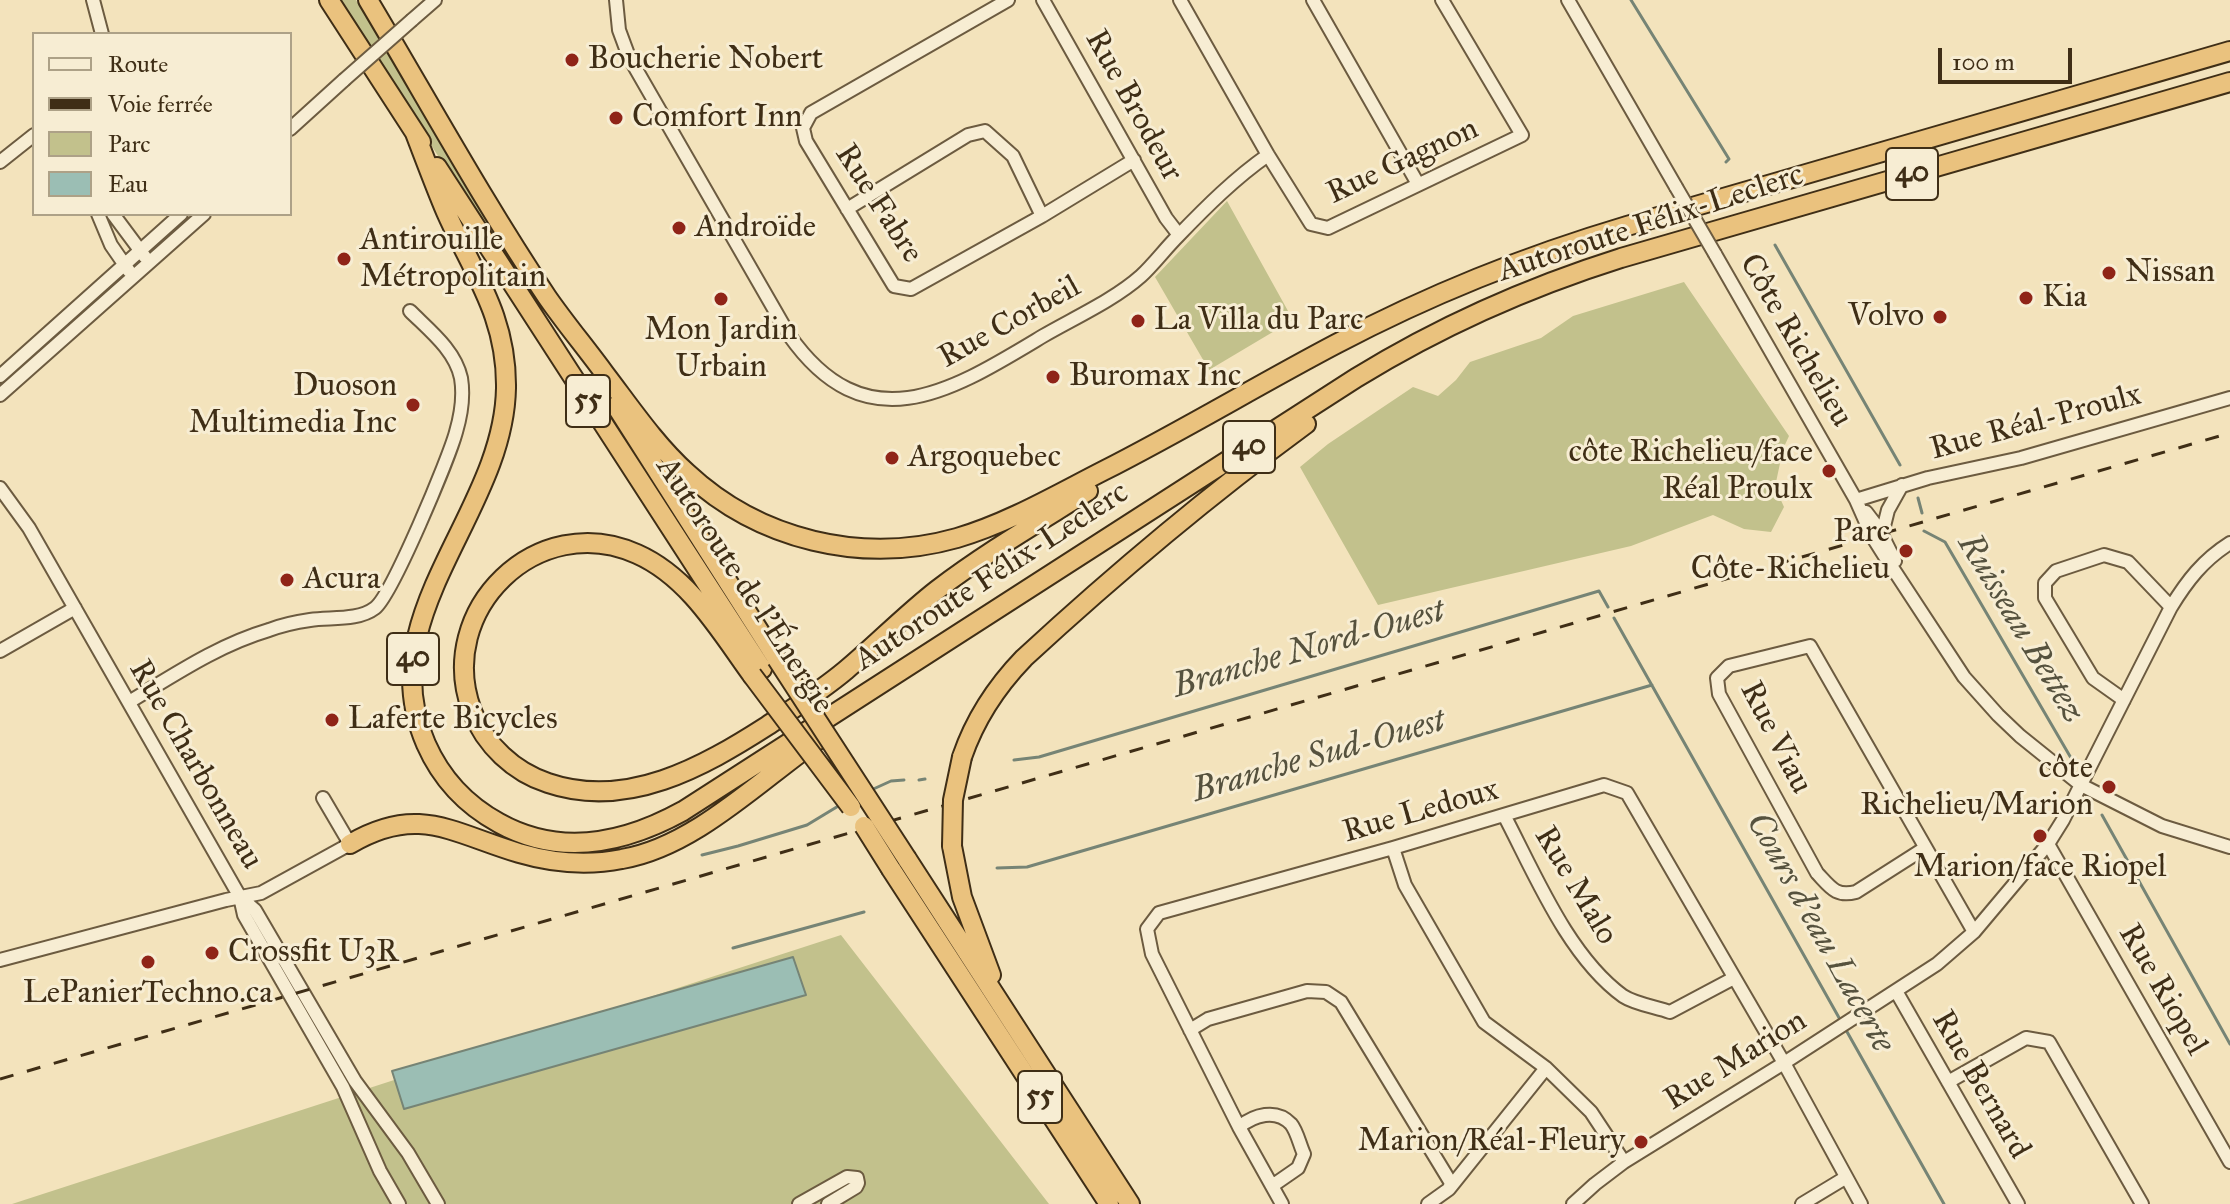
<!DOCTYPE html>
<meta charset="utf-8">
<style>
body{margin:0}
#map{position:relative;width:2230px;height:1204px;overflow:hidden;background:#f3e3bc;font-family:"IM FELL Great Primer",serif}
canvas{display:block}
.legend{position:absolute;left:32px;top:32px;width:260px;height:184px;box-sizing:border-box;background:#f7edd3;border:2px solid #ada187;margin:0;padding:10px 14px;list-style:none;font-size:24px;color:#3f2e16}
.legend li{display:flex;align-items:center;gap:16px;height:40px}
.legend b{width:40px;border:2px solid #ada187}
.scale{position:absolute;left:1938px;top:48px;width:134px;height:36px;box-sizing:border-box;border:4px solid #3f2e16;border-top:0;padding-left:10px;font-size:24px;line-height:28px;white-space:nowrap;color:#3f2e16;-webkit-text-stroke:6px #f7edd3;paint-order:stroke}
</style>
<div id="map">
<canvas width="2230" height="1204"></canvas>
<ul class="legend">
<li><b style="height:10px;background:#f7edd3"></b>Route</li>
<li><b style="height:10px;background:#3f2e16"></b>Voie ferrée</li>
<li><b style="height:22px;background:#c2c18c"></b>Parc</li>
<li><b style="height:22px;background:#9bbeb4"></b>Eau</li>
</ul>
<div class="scale">100 m</div>
</div>
<script>
const c = document.querySelector('canvas').getContext('2d');
c.lineJoin = 'round';
function fill(path, color) {
  c.fillStyle = color;
  c.fill(path, 'evenodd');
}
function stroke(path, color, width, dash) {
  c.strokeStyle = color;
  c.lineWidth = width;
  c.lineCap = dash ? 'butt' : 'round';
  c.setLineDash(dash || []);
  c.stroke(path);
}
function label(font, color, halo, rows, align = 'center') {
  c.font = font + ' "IM FELL Great Primer",serif';
  c.lineWidth = 6;
  c.setLineDash([]);
  c.textBaseline = 'middle';
  c.strokeStyle = halo;
  c.fillStyle = color;
  for (const [text, x, y, turn = 0] of rows) {
    c.save();
    c.translate(x, y);
    c.rotate((+turn || 0) * Math.PI / 180);
    c.textAlign = isNaN(turn) ? turn : align;
    if (halo) c.strokeText(text, 0, 0);
    c.fillText(text, 0, 0);
    c.restore();
  }
}
const green = new Path2D(`
 M338 0H356L514 263 510 268Z
 M1227 201 1293 320 1209 370 1155 277Z
 M1684 282 1789 436 1783 449 1775 487 1784 507 1771 532 1744 529 1713 515 1631 546 1378 605 1300 467 1328 444 1413 387 1438 396 1456 380 1470 362 1541 338 1573 316Z
 M841 935 1049 1204H12Z`);
const water = new Path2D(`
 M793 957 806 995 404 1109 392 1071Z`);
const stream = new Path2D(`
 M1631 0 1729 159 1726 162
 M1775 245 1900 465
 M1918 498 1922 513
 M1924 531 1945 542 2071 758
 M1614 618 1842 1023
 M1014 760 1039 757 1599 591 1608 607
 M919 780 925 779
 M869 791 891 781 904 780
 M2102 815 2230 1044
 M702 855 738 846 807 825 840 805
 M997 868 1027 867 1652 685
 M733 948 864 912
 M1846 1030 1944 1204`);
const minor = new Path2D(`
 M93 0 102 34
 M616 0 619 30 629 57 789 335C867 446 953 390 1043 336 1074 318 1114 300 1141 276 1154 264 1165 249 1178 236 1206 207 1235 178 1268 155
 M1008 0 811 113 803 128 806 141 894 286 911 289 1042 216 1134 160
 M1043 0 1166 218 1179 235
 M1180 0 1268 155 1311 224 1328 228 1522 135 1442 0
 M1313 0 1418 184
 M1568 0 1676 187
 M412 20 435 0
 M290 129 344 80
 M0 162 34 135
 M847 209 968 135 985 131 1013 156 1042 216
 M98 214 111 245 129 271
 M113 214 145 257
 M1715 254 1856 500 1872 536 1884 555 1964 677 1998 715 2020 736 2081 785 2162 826 2230 847
 M0 376 181 214
 M0 395 204 214
 M0 488 29 528 240 897 244 915 343 1087 380 1171 399 1204
 M1856 500 1928 478 2021 458 2230 398
 M1866 512 1879 529 1895 561
 M1882 534 1888 510 1902 485
 M0 651 75 608
 M2124 700 2093 678 2045 598V583L2056 571 2104 555 2128 562 2171 607
 M129 702C174 675 218 645 269 630 282 625 296 622 310 620 331 617 358 621 375 608 392 595 449 458 456 432 461 415 464 396 461 378 455 350 429 330 410 311
 M1504 815C1535 874 1568 956 1623 996 1635 1004 1656 1007 1670 1012L1734 978
 M2048 844 2230 1162
 M1393 848 1405 885 1484 1022 1546 1068 1591 1112 1624 1162
 M1925 848 1856 892C1836 897 1831 888 1817 873L1719 694 1717 678 1729 666 1810 646 1974 932
 M240 897 255 910 355 1081 408 1153 438 1204
 M0 960 226 900 261 893 350 844 323 798
 M1896 991 2018 1204
 M1190 1030 1208 1019 1307 991 1326 992 1341 1002 1451 1183 1449 1189
 M1948 1082 2026 1038 2049 1042 2142 1204
 M1239 1127C1254 1115 1276 1108 1291 1124 1297 1131 1300 1146 1304 1154L1298 1168 1272 1186
 M799 1204 847 1177 857 1178 858 1183 856 1187 828 1204
 M1282 1204 1239 1127 1152 954 1147 929 1159 913 1393 848 1604 785 1627 793 1784 1063 1861 1204
 M1428 1204 1449 1189 1546 1068
 M1573 1204 1595 1184 1624 1162 1784 1063 1937 964 1974 932 2048 844 2063 820 2171 607C2187 581 2203 560 2230 543
 M1802 1204 1845 1178`);
const highway = new Path2D(`
 M329 0 421 142
 M368 0C427 99 483 201 547 297 565 323 586 348 605 374 631 408 655 444 687 473 759 540 862 565 957 538 1008 523 1056 495 1103 471 1182 431 1258 385 1336 344 1429 295 1526 256 1627 226L2230 51
 M415 133C425 159 435 186 446 212 473 273 507 316 506 388 504 514 369 615 426 744 441 778 466 805 499 823 560 857 625 843 683 811L1356 378C1439 327 1529 287 1621 258L2230 82
 M437 167 762 669
 M616 406 777 659
 M752 675C720 631 689 577 637 554 538 509 434 610 472 711 485 745 514 772 548 783 627 810 703 767 767 726 794 708 821 691 846 670 877 644 905 615 937 590 984 554 1037 523 1088 491
 M962 757C975 719 996 687 1024 658 1114 575 1208 496 1306 424
 M350 844C418 804 452 833 519 853 553 863 587 866 622 859 694 847 760 780 819 739
 M952 846 962 897 991 975
 M907 859 1130 1204
 M891 869 1109 1204`);
const rail = new Path2D(`
 M0 1079 2230 433`);
const minorBridge = new Path2D(`
 M344 80 412 20
 M1676 187 1715 254`);
const highwayBridge = new Path2D(`
 M777 659 907 859
 M752 675 851 807
 M864 826 891 869
 M952 846 953 800 962 757`);
const markers = [
 [572,60,8,"#8f2418"],
 [616,118,8,"#8f2418"],
 [679,228,8,"#8f2418"],
 [344,259,8,"#8f2418"],
 [2109,273,8,"#8f2418"],
 [2026,298,8,"#8f2418"],
 [721,299,8,"#8f2418"],
 [1940,317,8,"#8f2418"],
 [1138,321,8,"#8f2418"],
 [1053,377,8,"#8f2418"],
 [413,405,8,"#8f2418"],
 [892,458,8,"#8f2418"],
 [1829,471,8,"#8f2418"],
 [1906,551,8,"#8f2418"],
 [287,580,8,"#8f2418"],
 [332,720,8,"#8f2418"],
 [2109,787,8,"#8f2418"],
 [2040,836,8,"#8f2418"],
 [212,953,8,"#8f2418"],
 [148,962,8,"#8f2418"],
 [1641,1142,8,"#8f2418"]
];
const shields = [
 [1912,174,52],
 [588,401,44],
 [1249,447,52],
 [413,659,52],
 [1040,1097,44]
];
const shieldNames = [
 ["40",1912,174],
 ["55",588,401],
 ["40",1249,447],
 ["40",413,659],
 ["55",1040,1097]
];
const poiNames = [
 ["Boucherie Nobert",588,60],
 ["Comfort Inn",632,118],
 ["Androïde",695,228],
 ["Antirouille",360,241],
 ["Métropolitain",360,278],
 ["Nissan",2125,273],
 ["Kia",2042,298],
 ["Volvo",1924,317,"right"],
 ["La Villa du Parc",1154,321],
 ["Mon Jardin",721,331,"center"],
 ["Urbain",721,368,"center"],
 ["Buromax Inc",1069,377],
 ["Duoson",397,387,"right"],
 ["Multimedia Inc",397,424,"right"],
 ["côte Richelieu/face",1813,453,"right"],
 ["Réal Proulx",1813,490,"right"],
 ["Argoquebec",908,458],
 ["Parc",1890,533,"right"],
 ["Côte-Richelieu",1890,570,"right"],
 ["Acura",303,580],
 ["Laferte Bicycles",348,720],
 ["côte",2093,769,"right"],
 ["Richelieu/Marion",2093,806,"right"],
 ["Marion/face Riopel",2040,868,"center"],
 ["Crossfit U3R",228,953],
 ["LePanierTechno.ca",148,994,"center"],
 ["Marion/Réal-Fleury",1625,1142,"right"]
];
const streetNames = [
 ["Rue Brodeur",1133,106,61],
 ["Rue Gagnon",1403,162,-25],
 ["Rue Fabre",878,204,57],
 ["Autoroute Félix-Leclerc",1651,224,-18],
 ["Rue Corbeil",1010,323,-29],
 ["Côte Richelieu",1795,341,60],
 ["Rue Réal-Proulx",2036,423,-15],
 ["Autoroute Félix-Leclerc",992,577,-33],
 ["Autoroute de l'Énergie",744,586,57],
 ["Rue Viau",1775,738,63],
 ["Rue Charbonneau",195,765,60],
 ["Rue Ledoux",1421,812,-16],
 ["Rue Malo",1575,886,59],
 ["Rue Riopel",2162,990,60],
 ["Rue Marion",1736,1061,-32],
 ["Rue Bernard",1980,1085,60]
];
const waterNames = [
 ["Ruisseau Bettez",2020,629,59],
 ["Branche Nord-Ouest",1309,650,-16],
 ["Branche Sud-Ouest",1319,757,-16],
 ["Cours d'eau Lacerte",1819,933,61]
];
fill(green, '#c2c18c');
fill(water, '#9bbeb4');
stroke(water, '#768475', 2);
stroke(stream, '#768475', 3);
stroke(minor, '#6c5b40', 16);
stroke(highway, '#3f2e16', 22);
stroke(minor, '#f7edd3', 12);
stroke(highway, '#eac27e', 18);
stroke(rail, '#3f2e16', 3, [14, 14]);
stroke(minorBridge, '#6c5b40', 16, []);
stroke(highwayBridge, '#3f2e16', 22, []);
stroke(minorBridge, '#f7edd3', 12);
stroke(highwayBridge, '#eac27e', 18);
for (const [x, y, r, color] of markers) {
  const dot = new Path2D();
  dot.arc(x, y, r, 0, 2 * Math.PI);
  c.fillStyle = color;
  c.fill(dot);
  stroke(dot, '#f7edd3', 3);
}
for (const [x, y, w] of shields) {
  const box = new Path2D();
  box.roundRect(x - w / 2, y - 26, w, 52, 6);
  c.fillStyle = '#f7edd3';
  c.fill(box);
  stroke(box, '#3f2e16', 2);
}
label('bold 30px', '#3f2e16', null, shieldNames);
label('32px', '#3f2e16', '#f7edd3', poiNames, 'left');
label('32px', '#3f2e16', '#f7edd3', streetNames);
label('italic 34px', '#56523e', '#f7edd3', waterNames);
</script>
